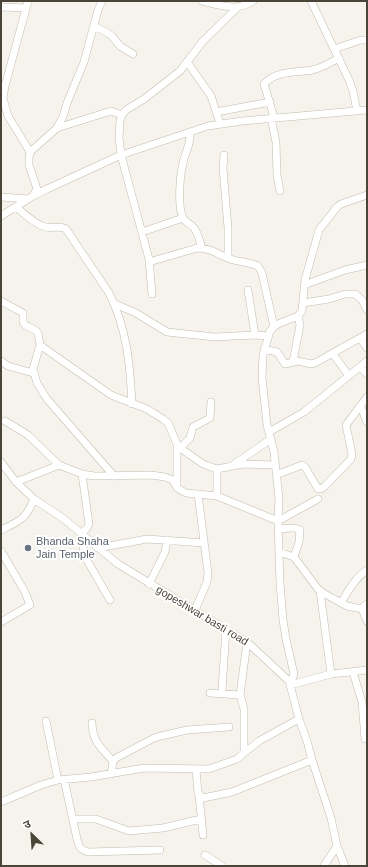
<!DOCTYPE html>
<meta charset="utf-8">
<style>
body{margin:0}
#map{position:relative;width:368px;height:867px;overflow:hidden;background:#f6f3ec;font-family:Arial,"Noto Sans Devanagari",sans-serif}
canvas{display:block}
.frame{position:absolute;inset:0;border:2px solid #4b4439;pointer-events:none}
.north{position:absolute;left:12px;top:815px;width:40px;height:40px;-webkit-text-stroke:3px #fff;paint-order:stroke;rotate:335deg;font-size:11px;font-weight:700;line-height:16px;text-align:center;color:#4b4439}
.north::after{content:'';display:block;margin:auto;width:14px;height:18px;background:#4b4439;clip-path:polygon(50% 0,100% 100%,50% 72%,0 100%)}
</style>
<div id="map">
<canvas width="368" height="867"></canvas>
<div class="frame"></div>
<div class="north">उ</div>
</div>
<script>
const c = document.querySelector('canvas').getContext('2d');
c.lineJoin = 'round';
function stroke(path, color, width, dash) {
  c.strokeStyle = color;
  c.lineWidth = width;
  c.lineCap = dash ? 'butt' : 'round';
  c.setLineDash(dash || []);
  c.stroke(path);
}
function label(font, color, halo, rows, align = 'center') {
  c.font = font + ' Arial,sans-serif';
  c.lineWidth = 4;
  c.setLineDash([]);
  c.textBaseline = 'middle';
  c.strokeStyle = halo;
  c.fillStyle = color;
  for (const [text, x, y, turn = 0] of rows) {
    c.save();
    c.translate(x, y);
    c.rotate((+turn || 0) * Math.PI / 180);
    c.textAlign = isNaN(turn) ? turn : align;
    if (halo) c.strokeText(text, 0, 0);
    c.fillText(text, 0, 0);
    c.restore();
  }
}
const minor = new Path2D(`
 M28 1 5 86 3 98 8 116 30 152
 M202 1C220 5 236 12 253 1
 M311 1 349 80 353 91 357 111
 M1 7 26 8
 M94 26 106 32 112 36 120 46 133 54
 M334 49 361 40H367
 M187 62 211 96 220 123
 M216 112 270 102
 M57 128 111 111 122 115
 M190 132C191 144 187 148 184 159 180 173 177 205 183 218 185 223 191 223 194 228 198 233 200 242 202 248
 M224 155 223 168 228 228V258
 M280 191 277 175 276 142 272 123 273 114 264 84C276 70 297 73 312 70 322 68 330 63 339 58
 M33 196 47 189 121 155 208 126 242 121 367 110
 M1 197 28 199
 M16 207C25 214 34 224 45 227 52 229 60 225 66 229L109 293C127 329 130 364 132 404
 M1 216 33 196 37 189 29 165V158L30 152 56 129 63 117 67 103 84 62 98 10 102 1
 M142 232 183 218
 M149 262 197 248C210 248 218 254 230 259 239 262 249 262 258 266L262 273 274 327
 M304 285 345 270 367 265
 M248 290 255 335
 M152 294 149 259 121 155 119 138 120 121 122 115 126 110 144 99 180 71 203 41 237 8
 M1 301 23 313V322L25 325 35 330 38 333 40 345 44 348 111 395 147 409 163 419 168 423 177 444 180 448 203 464 217 469 243 464 275 465
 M303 303 329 299 345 294H355L362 300 367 310
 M115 304 136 313 167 332 215 337 255 335 268 336
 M360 338 367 348
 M40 345 33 369 37 383 47 399 114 476
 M264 349 277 352 285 364 298 361 311 364 315 363 367 334
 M333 354 349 376
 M1 361 8 366 33 373
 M293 362 300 325 298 316
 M360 367 367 374
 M360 406C364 412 364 416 367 422
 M5 421 28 435 59 465
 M269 432 304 412 367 361
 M180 448 190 438 193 427 210 418 211 402
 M1 462 16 482 34 499 64 519 118 564 247 642 289 681 299 719 307 741 312 760 331 818 337 846 345 866
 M233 465 271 439
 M217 469V496
 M276 475 302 465 305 467 318 489H321L325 486 351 459 352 454 346 425 367 397
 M16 482 59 465 82 474 94 476 151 475 165 477 173 480 177 488 186 493 217 496 278 521 318 499
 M177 486V444
 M278 529C285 529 294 526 300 530L299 542 294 557
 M1 530C20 521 26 519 34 499
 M81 534 87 528 89 524 82 474
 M88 539 83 546 84 555 110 600
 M98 548 147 539 204 543
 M1 551 25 592 30 605 1 622
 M279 552 294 557 318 589 325 594 347 606 362 609
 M149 584 165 552 167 540
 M320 591 331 674
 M341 603C348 591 355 578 367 570
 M367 604 364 606 362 609 367 621
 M195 610 207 582 208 573 198 494
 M353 672 362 702 365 739
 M289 681 292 679 294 674 286 639 283 620 280 583 278 521 279 498 274 452 267 425 262 377 263 355 270 331 274 327 278 324 298 316 302 311 305 280 319 230 337 207 341 204 367 195
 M290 685 331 674 367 670
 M222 690 226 629
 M210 693 240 695
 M46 721 58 780
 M92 723C93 744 102 747 113 762
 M244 753 259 741 299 719
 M196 770 198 793 203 798 232 792 312 760
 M111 774 113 762 116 758 154 738 161 736 187 730 229 727
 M64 779 77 839C79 846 80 850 88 852L160 850
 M199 795 203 835
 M1 802 41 785 58 780 91 777 144 768 209 769 237 759 244 753V709L240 695 247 642
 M73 819H96L129 831 163 828 201 819
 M205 855 222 866
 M324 866 337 846`);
const markers = [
 [28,548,4,"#6b7280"]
];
const worshipNames = [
 ["Bhanda Shaha",36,542],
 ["Jain Temple",36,555]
];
const streetNames = [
 ["gopeshwar basti road",202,616,31]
];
stroke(minor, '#c2bbae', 8);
stroke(minor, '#fff', 7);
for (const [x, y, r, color] of markers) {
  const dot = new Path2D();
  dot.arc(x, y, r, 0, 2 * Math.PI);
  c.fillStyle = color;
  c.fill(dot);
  stroke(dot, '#fff', 1.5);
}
label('11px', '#5b616d', '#fff', worshipNames, 'left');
label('11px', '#4b4439', '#fff', streetNames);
</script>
